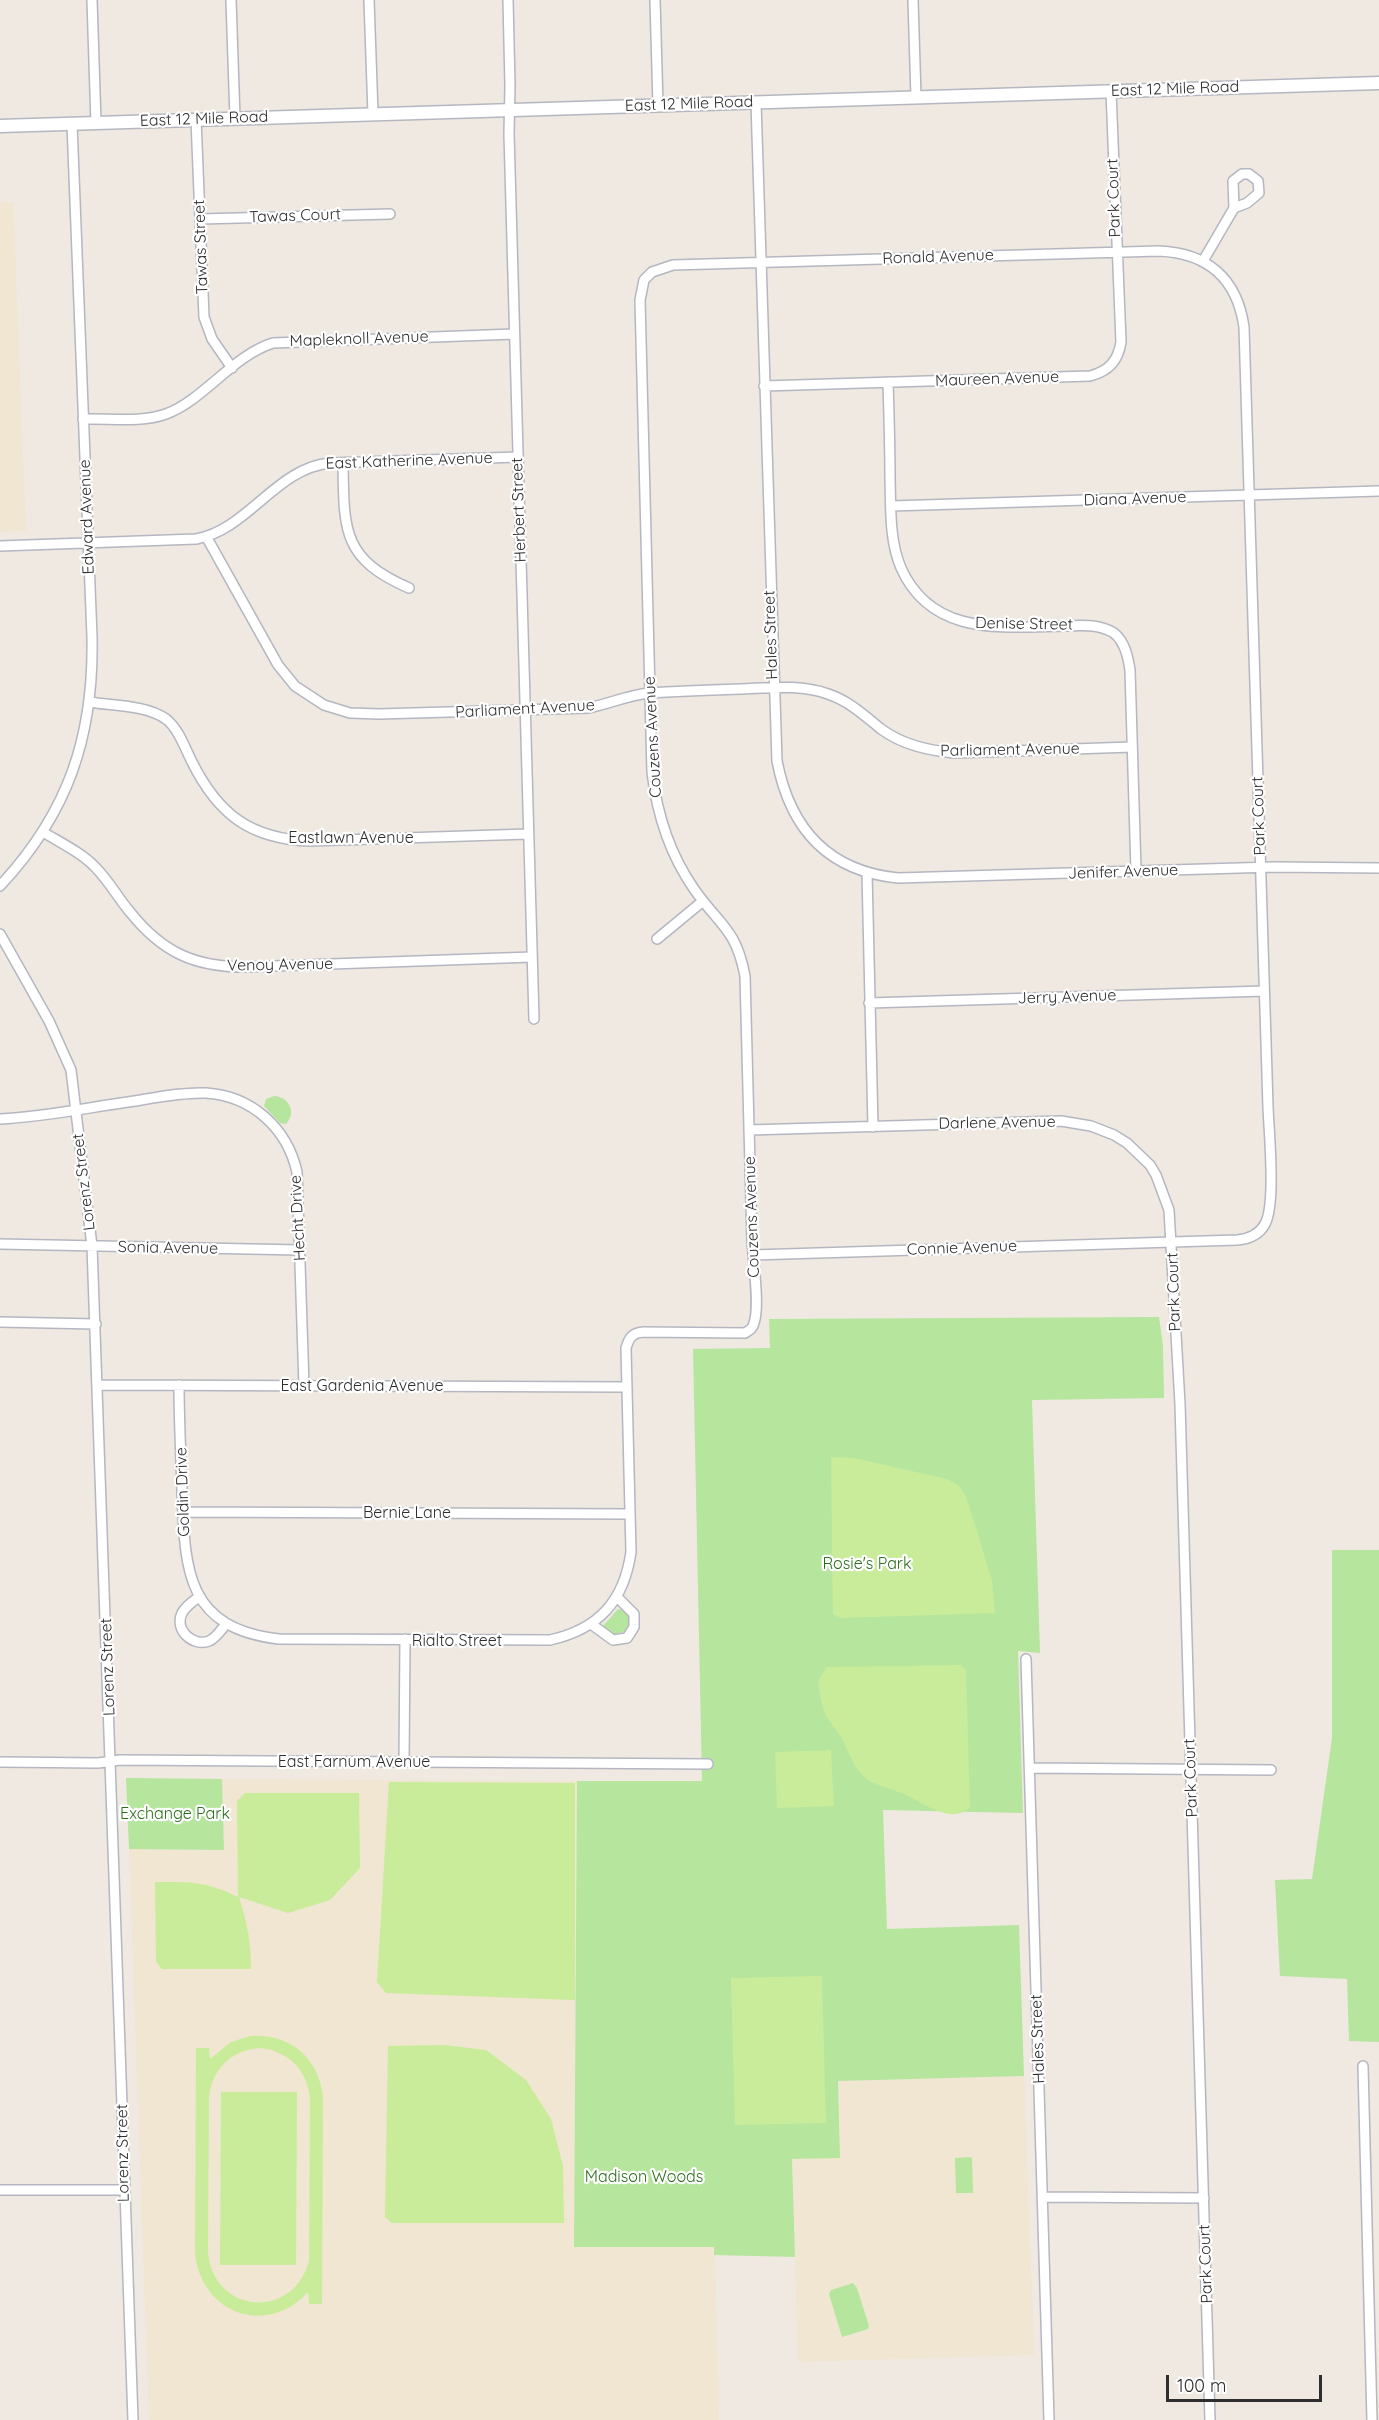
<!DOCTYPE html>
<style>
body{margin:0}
#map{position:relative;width:1379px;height:2420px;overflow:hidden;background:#efe9e1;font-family:Quicksand,sans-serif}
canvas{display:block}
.scale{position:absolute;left:1166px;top:2375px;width:156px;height:27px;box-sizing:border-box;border:3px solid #2e2e2e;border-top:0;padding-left:8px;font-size:18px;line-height:21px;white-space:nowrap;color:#2e2e2e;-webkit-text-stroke:4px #fff;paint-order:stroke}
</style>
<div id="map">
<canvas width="1379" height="2420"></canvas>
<div class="scale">100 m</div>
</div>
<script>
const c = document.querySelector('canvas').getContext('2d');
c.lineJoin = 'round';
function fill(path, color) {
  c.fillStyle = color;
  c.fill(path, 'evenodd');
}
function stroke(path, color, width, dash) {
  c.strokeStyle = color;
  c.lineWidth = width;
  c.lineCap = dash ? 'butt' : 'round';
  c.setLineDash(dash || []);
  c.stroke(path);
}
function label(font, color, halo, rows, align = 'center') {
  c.font = font + ' Quicksand,sans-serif';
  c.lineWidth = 4.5;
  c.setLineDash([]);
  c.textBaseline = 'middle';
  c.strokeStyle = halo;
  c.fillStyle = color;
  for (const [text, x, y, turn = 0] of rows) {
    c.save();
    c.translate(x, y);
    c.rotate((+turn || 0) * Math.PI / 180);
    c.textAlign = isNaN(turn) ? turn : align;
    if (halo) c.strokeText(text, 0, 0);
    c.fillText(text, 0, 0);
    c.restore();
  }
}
const education = new Path2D(`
 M0 202H13L26 531 0 532Z
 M222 1779 577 1781 574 2247H715L719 2420H149L129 1849 224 1850Z
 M1024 2076 1034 2355 798 2362 792 2159 840 2157 838 2081Z`);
const green = new Path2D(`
 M274 1096C289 1097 297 1112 286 1124L280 1123 264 1106 266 1099Z
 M1159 1317 1163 1346 1164 1398 1032 1400 1040 1653 1018 1651 1023 1813 883 1810 887 1929 1019 1925 1024 2076 838 2081 840 2158 792 2159 795 2257 714 2255V2247H574L577 1781H702L693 1349 770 1348 769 1319Z
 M1332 1550H1379V2042L1349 2041 1347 1979 1280 1976 1275 1880 1312 1879 1332 1738Z
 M618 1609 625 1610 630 1620 628 1629 617 1635 612 1634 603 1626Z
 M126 1778 222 1779 224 1850 129 1849Z
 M970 2157 972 2158 973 2193H956L955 2158Z
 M853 2283 857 2288 869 2326 868 2329 842 2337 829 2294 831 2290Z`);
const pitch = new Path2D(`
 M831 1457 854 1458 947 1479 959 1486 966 1496 992 1580 995 1613 841 1618 833 1614Z
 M961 1665 966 1670 970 1807C952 1826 922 1802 904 1794 891 1788 873 1786 862 1775 853 1765 848 1751 842 1739 838 1731 831 1724 826 1716 821 1705 820 1693 818 1681L827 1667Z
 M831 1750 834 1806 777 1808 775 1752Z
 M389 1782 575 1783V2000L386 1993 377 1982Z
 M245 1793H359L360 1868 330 1900 288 1913 239 1897C247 1922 251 1943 251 1969H162L156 1962 155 1882C193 1882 204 1881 238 1897L237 1801Z
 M822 1976 826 2123 735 2125 731 1978Z
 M250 2036C290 2033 320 2058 323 2099L322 2304H309L308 2292C266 2338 200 2313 195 2252L196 2048H209L210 2059 231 2042ZM260 2048C288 2051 308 2070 310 2099L309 2261C293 2321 213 2314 208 2252L209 2098C211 2070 231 2050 260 2048Z
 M444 2045 486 2050 526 2080 551 2119 563 2166 564 2223H392L385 2217 388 2046Z
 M221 2092H297L296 2265H220Z`);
const minor = new Path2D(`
 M92 0 96 123
 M231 0 235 118
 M369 0 373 114
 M508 0 510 85 509 134 534 1019
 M655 0 658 105
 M913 0 916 97
 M756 102 777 761C790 828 827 871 898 878L1273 867 1379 868
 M196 119 204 317 212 339 232 368
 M200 219 390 214
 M1203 261 1234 208 1247 203 1259 193 1258 181 1249 174H1242L1233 181 1234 208
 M888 382C889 414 890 446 890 478 891 507 889 540 901 568 932 637 1002 627 1065 626 1080 625 1100 624 1114 633 1125 642 1128 657 1130 670L1136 871
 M764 386 1090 376C1109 371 1118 361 1121 342L1111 91
 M83 419C109 418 141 423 166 414 205 399 232 356 273 343L514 334
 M343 463C344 530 342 559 409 588
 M891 506 1379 491
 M207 538 278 665 295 686 324 705 350 713 379 714 588 708C609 704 628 695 649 693 680 691 710 690 741 689 769 688 800 684 828 694 849 701 864 715 881 729 903 745 927 750 954 753L1132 747
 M0 546 196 539C248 530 276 468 330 463L518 457
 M90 702C113 706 146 705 166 719 178 728 185 748 192 762 218 814 250 839 310 841L528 834
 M43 832C61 843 82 853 96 868 109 881 118 898 130 912 162 952 194 967 245 967L532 957
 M867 873 873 1127
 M0 886C68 813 94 737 92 637L72 124
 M0 934 49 1021 71 1070 92 1246 133 2420
 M657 939 703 901
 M869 1003 1264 991
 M0 1119C43 1117 86 1108 128 1102 154 1098 181 1092 206 1093 252 1096 287 1128 297 1172L304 1386
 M749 1130 1061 1121 1091 1126 1114 1135 1127 1143 1150 1165 1156 1175 1169 1210 1180 1404 1210 2420
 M0 1244 300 1250
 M0 1322 96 1324
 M98 1385 627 1387
 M179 1385C179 1420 181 1456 182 1491 185 1569 185 1628 279 1639L550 1640C599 1629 624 1601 631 1552L626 1348C629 1338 632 1333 643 1332L745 1333C750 1330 753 1328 754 1323 760 1306 753 1261 752 1241L745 976C736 928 719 925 694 889 669 853 657 815 652 772L640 300 644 280 652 272 673 265 1159 251C1207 253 1237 278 1244 327L1268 1107C1269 1133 1276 1204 1265 1224 1259 1235 1249 1239 1237 1240L753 1255
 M183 1512 630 1514
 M199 1597C193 1601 186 1606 182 1613 174 1630 193 1647 209 1641 216 1638 221 1630 226 1624
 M591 1624 613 1640 627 1638 634 1627V1614L617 1597
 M1026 1659 1049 2420
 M0 1762 98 1763 120 1760 708 1764
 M404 1762 405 1639
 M1030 1768 1271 1770
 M1363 2066 1372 2420
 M0 2190H124
 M1043 2197 1204 2198`);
const secondary = new Path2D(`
 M0 126 1379 83`);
const streetNames = [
 ["East 12 Mile Road",1175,89,-2],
 ["East 12 Mile Road",689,104,-2],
 ["East 12 Mile Road",204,119,-2],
 ["Park Court",1114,198,-92],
 ["Tawas Court",295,216,-2],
 ["Tawas Street",201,247,-92],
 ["Ronald Avenue",938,257,-2],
 ["Mapleknoll Avenue",359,339,-2],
 ["Maureen Avenue",997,379,-2],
 ["East Katherine Avenue",409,461,-2],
 ["Diana Avenue",1135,499,-2],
 ["Herbert Street",519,510,-92],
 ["Edward Avenue",87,517,-92],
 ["Denise Street",1024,624,1],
 ["Hales Street",771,635,-92],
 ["Parliament Avenue",525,709,-3],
 ["Couzens Avenue",653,737,-93],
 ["Parliament Avenue",1010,750,-1],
 ["Park Court",1259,816,-92],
 ["Eastlawn Avenue",351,838],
 ["Jenifer Avenue",1123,872,-2],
 ["Venoy Avenue",280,965,-1],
 ["Jerry Avenue",1067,997,-2],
 ["Darlene Avenue",997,1123,-1],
 ["Lorenz Street",84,1182,-97],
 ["Couzens Avenue",752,1217,-92],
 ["Hecht Drive",298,1218,-93],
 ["Sonia Avenue",168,1248,1],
 ["Connie Avenue",962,1248,-2],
 ["Park Court",1174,1292,-92],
 ["East Gardenia Avenue",362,1386],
 ["Goldin Drive",183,1492,-92],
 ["Bernie Lane",407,1513],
 ["Rialto Street",457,1641],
 ["Lorenz Street",108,1667,-92],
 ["East Farnum Avenue",354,1762],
 ["Park Court",1191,1778,-92],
 ["Hales Street",1038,2039,-92],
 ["Lorenz Street",123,2153,-91],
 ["Park Court",1206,2264,-92]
];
const parkNames = [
 ["Rosie's Park",867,1564],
 ["Exchange Park",175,1814],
 ["Madison Woods",644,2177]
];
fill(education, '#f0e6d1');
fill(green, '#b6e59e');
fill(pitch, '#c9ec9a');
stroke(minor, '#b4b7c1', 12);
stroke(secondary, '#b4b7c1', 15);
stroke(minor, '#fff', 9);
stroke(secondary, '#fff', 12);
label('16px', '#2e2e2e', '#fff', streetNames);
label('16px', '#2c6e1b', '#fff', parkNames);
</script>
